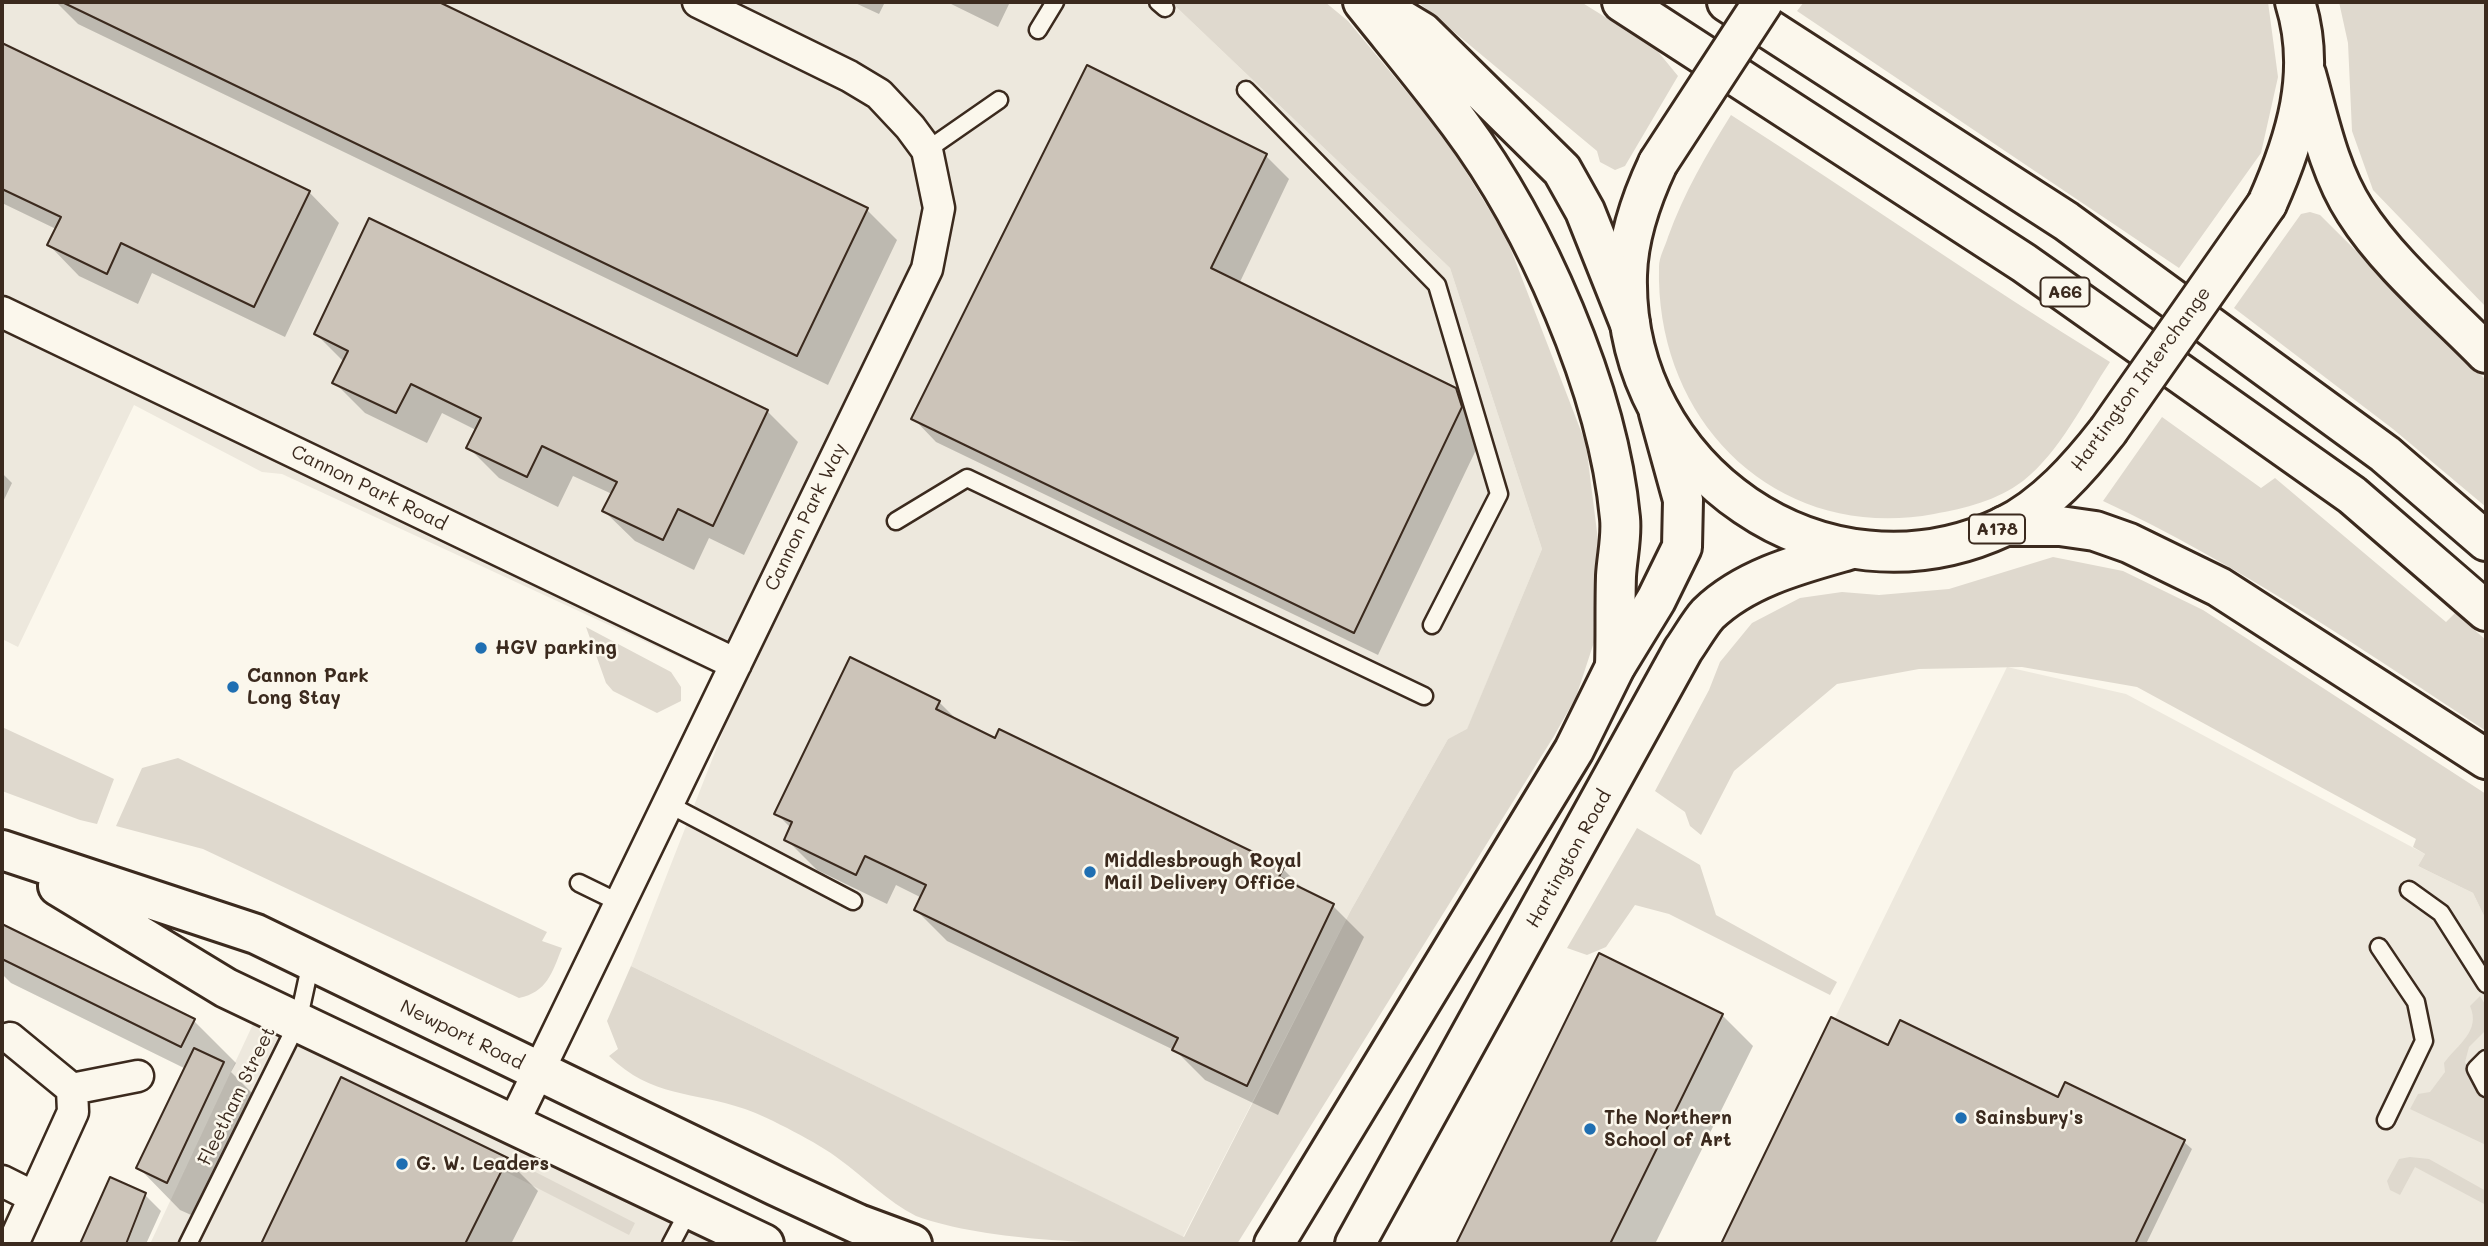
<!DOCTYPE html>
<style>
body{margin:0}
#map{position:relative;width:2488px;height:1246px;overflow:hidden;background:#fbf7ec;font-family:Mali,sans-serif}
canvas{display:block}
.frame{position:absolute;inset:0;border:4px solid #3b2a1e;pointer-events:none}
</style>
<div id="map">
<canvas width="2488" height="1246"></canvas>
<div class="frame"></div>
</div>
<script>
const c = document.querySelector('canvas').getContext('2d');
c.lineJoin = 'round';
function fill(path, color) {
  c.fillStyle = color;
  c.fill(path, 'evenodd');
}
function stroke(path, color, width, dash) {
  c.strokeStyle = color;
  c.lineWidth = width;
  c.lineCap = dash ? 'butt' : 'round';
  c.setLineDash(dash || []);
  c.stroke(path);
}
function label(font, color, halo, rows, align = 'center') {
  c.font = font + ' Mali,sans-serif';
  c.lineWidth = 5;
  c.setLineDash([]);
  c.textBaseline = 'middle';
  c.strokeStyle = halo;
  c.fillStyle = color;
  for (const [text, x, y, turn = 0] of rows) {
    c.save();
    c.translate(x, y);
    c.rotate((+turn || 0) * Math.PI / 180);
    c.textAlign = isNaN(turn) ? turn : align;
    if (halo) c.strokeText(text, 0, 0);
    c.fillText(text, 0, 0);
    c.restore();
  }
}
const built = new Path2D(`
 M2 2H1171L1450 268 1542 549 1467 730 1448 739 1351 910 1183 1237 631 966 741 686 282 474 262 472 134 405 18 647 2 639Z
 M2007 667 2126 694 2425 854 2418 866 2473 893 2486 920V1244H1724Z
 M255 1020 738 1244H150Z`);
const green = new Path2D(`
 M1171 2H1325L1348 21 1446 139 1506 237 1586 444 1600 556 1597 633 1576 697 1554 736 1237 1244C1143 1244 998 1246 916 1216 888 1202 864 1177 839 1159 820 1144 768 1117 745 1109 693 1091 652 1098 609 1056L618 1049 607 1021 631 966 1184 1237 1351 910 1448 739 1467 729 1542 549 1450 268Z
 M1418 2H1581L1655 48 1678 76 1625 166 1615 170 1600 162 1597 151Z
 M1804 2H2268L2278 77 2261 153 2179 268 1797 11Z
 M2339 2H2486V307L2373 190 2352 131 2348 43Z
 M1731 115C1858 196 1981 283 2110 362 2084 401 2060 452 2023 481 1996 501 1966 508 1934 514 1778 543 1655 423 1659 267 1659 257 1665 247 1668 237 1684 193 1706 155 1731 115Z
 M2310 212 2320 215 2486 380V507L2393 429 2234 308 2301 214Z
 M2162 417 2261 488 2275 478 2446 622 2455 613 2486 640V731C2362 649 2238 564 2103 501Z
 M2053 557 2123 571 2203 610 2486 794V920L2473 893 2418 866 2425 854 2413 847 2416 839 2137 687 2022 667 1919 669 1837 684 1734 771 1701 835 1690 826 1685 812 1655 791 1709 690 1720 662 1752 623 1800 598 1842 592 1879 595 1949 589Z
 M586 627 671 672 681 687V701L657 713 613 691 606 683Z
 M2 727 114 779 97 824 80 820 2 791Z
 M178 758 547 932 542 941 562 948C552 973 547 992 519 998L203 849 116 826 142 768Z
 M1637 828 1700 865 1716 915 1837 982 1830 995 1669 914 1635 905 1606 947 1587 955 1567 948Z
 M2480 996 2486 1006V1030L2469 1047 2465 1062 2486 1104V1145L2410 1109 2418 1094 2430 1092 2445 1072 2444 1063C2458 1044 2481 1031 2470 1006Z
 M2410 1157 2429 1159 2486 1191V1205L2415 1167 2400 1195 2390 1190 2387 1181 2399 1159Z
 M508 1158 635 1223 629 1235 502 1170Z`);
const shadow = new Path2D(`
 M56 2H435L867 210 897 240 828 385 78 24Z
 M853 2H885L879 14Z
 M947 2H1010L998 27Z
 M2 45 309 192 339 223 285 337 152 273 138 304 79 276 49 245 56 229 2 203Z
 M1266 156 1289 179 1239 284 1455 389 1480 413 1485 431 1378 655 936 442 913 418Z
 M370 220 767 411 798 442 744 555 709 538 694 570 635 541 604 511 612 494 573 476 558 507 499 478 468 447 476 430 442 413 427 443 365 413 334 382 344 362 316 334Z
 M2 473 12 483 2 504Z
 M939 702 960 723 1282 868 1307 893 1333 906 1364 937 1278 1115 1205 1080 1176 1051 947 941 916 910 922 898 896 885 887 904 817 870 786 839 791 828 776 813Z
 M2 926 194 1021 236 1063 231 1072 265 1106 209 1223 180 1210 139 1168 186 1069 11 983 2 974Z
 M1600 955 1722 1015 1753 1046 1655 1244H1458Z
 M1832 1020 1888 1047 2058 1099 2184 1142 2192 1149 2146 1244H1723Z
 M342 1080 507 1160 538 1191 511 1244H262Z
 M111 1179 145 1195 161 1211 146 1244H81Z`);
const building = new Path2D(`
 M62 2H439L868 208 797 356Z
 M2 43 310 191 254 307 121 243 107 274 47 245 61 217 2 189Z
 M1087 65 1267 154 1211 268 1456 388 1462 407 1354 633 911 419Z
 M369 218 768 410 713 526 678 509 663 540 602 511 617 482 542 446 527 477 466 448 481 418 411 384 396 413 332 383 348 351 314 334Z
 M850 657 940 701 936 709 995 738 999 729 1284 867 1279 877 1334 904 1247 1086 1172 1050 1178 1038 914 910 926 885 865 856 856 875 784 840 792 822 774 814Z
 M2 924 195 1019 181 1047 2 959Z
 M1599 953 1723 1014 1610 1244H1456Z
 M1831 1017 1888 1045 1900 1020 2058 1097 2065 1082 2185 1140 2135 1244H1721Z
 M194 1048 224 1062 167 1183 136 1168Z
 M341 1077 508 1158 465 1244H261Z
 M110 1177 146 1193 126 1244H80Z`);
const service = new Path2D(`
 M1158 2 1165 8
 M1038 30 1055 2
 M1246 90 1437 285 1499 494 1432 625
 M927 150 999 100
 M896 521 967 478 1424 696
 M668 804 853 901
 M579 883 620 903
 M2409 890 2441 913 2486 984
 M2379 947 2416 1002 2424 1041 2386 1120
 M2486 1059 2476 1069 2486 1088
 M188 1244 298 1022 311 962
 M671 1244 690 1208`);
const minor = new Path2D(`
 M2 312 736 664
 M10 1038 72 1089 138 1076
 M513 1124 927 269 939 208 927 150 910 127 879 94 849 76 698 2
 M2 1181 34 1197
 M13 1244 73 1112 72 1089`);
const secondary = new Path2D(`
 M2 850 256 934 776 1186 858 1224 912 1244
 M58 886 226 988 764 1244
 M1274 1244 1574 750 1615 667 1656 600 1682 547 1683 500 1659 413
 M1355 1244 1683 650C1691 639 1699 624 1708 614 1746 577 1803 563 1852 549`);
const primary = new Path2D(`
 M1658 163C1642 197 1628 236 1627 275 1622 470 1823 611 2003 527 2045 507 2080 467 2108 431
 M2267 204C2296 139 2317 72 2295 2`);
const trunk = new Path2D(`
 M1363 2C1395 42 1428 81 1459 123 1536 226 1608 389 1620 518 1622 537 1617 557 1616 576 1615 606 1616 637 1615 667
 M1622 2 2024 263 2352 495 2486 611
 M1727 2 2066 221 2385 454 2486 541
 M1377 5 1422 32 1562 170 1585 211 1630 324
 M2306 74C2319 120 2329 171 2355 211 2388 263 2443 309 2486 353
 M2004 526H2060L2095 531 2129 543 2219 587 2486 759`);
const primaryBridge = new Path2D(`
 M1658 163 1763 2
 M2108 431 2267 204`);
const markers = [
 [481,648,7,"#1f6fb2"],
 [233,687,7,"#1f6fb2"],
 [1090,872,7,"#1f6fb2"],
 [1961,1118,7,"#1f6fb2"],
 [1590,1129,7,"#1f6fb2"],
 [402,1164,7,"#1f6fb2"]
];
const shields = [
 [2065,292,49],
 [1997,529,56]
];
const shieldNames = [
 ["A66",2065,292],
 ["A178",1997,529]
];
const streetNames = [
 ["Hartington Interchange",2141,379,-54],
 ["Cannon Park Road",369,488,26],
 ["Cannon Park Way",806,517,-64],
 ["Hartington Road",1569,859,-61],
 ["Newport Road",462,1035,26],
 ["Fleetham Street",237,1096,-64]
];
const poiNames = [
 ["HGV parking",495,648],
 ["Cannon Park",247,676],
 ["Long Stay",247,698],
 ["Middlesbrough Royal",1104,861],
 ["Mail Delivery Office",1104,883],
 ["The Northern",1604,1118],
 ["School of Art",1604,1140],
 ["Sainsbury's",1975,1118],
 ["G. W. Leaders",416,1164]
];
fill(built, '#ede8dd');
fill(green, '#dfd9ce');
fill(shadow, '#0003');
fill(building, '#ccc4b9');
stroke(building, '#3b2a1e', 2);
stroke(service, '#3b2a1e', 21);
stroke(minor, '#3b2a1e', 35);
stroke(secondary, '#3b2a1e', 44);
stroke(primary, '#3b2a1e', 44);
stroke(trunk, '#3b2a1e', 44);
stroke(service, '#fbf7ec', 16);
stroke(minor, '#fbf7ec', 30);
stroke(secondary, '#fbf7ec', 38);
stroke(primary, '#fbf7ec', 38);
stroke(trunk, '#fbf7ec', 38);
stroke(primaryBridge, '#3b2a1e', 44, []);
stroke(primaryBridge, '#fbf7ec', 38);
for (const [x, y, r, color] of markers) {
  const dot = new Path2D();
  dot.arc(x, y, r, 0, 2 * Math.PI);
  c.fillStyle = color;
  c.fill(dot);
  stroke(dot, '#fbf7ec', 2.5);
}
for (const [x, y, w] of shields) {
  const box = new Path2D();
  box.roundRect(x - w / 2, y - 14.5, w, 29, 5);
  c.fillStyle = '#fbf7ec';
  c.fill(box);
  stroke(box, '#3b2a1e', 2);
}
label('bold 18px', '#3b2a1e', null, shieldNames);
label('19px', '#3b2a1e', '#fbf7ec', streetNames);
label('bold 19px', '#3b2a1e', '#fbf7ec', poiNames, 'left');
</script>
